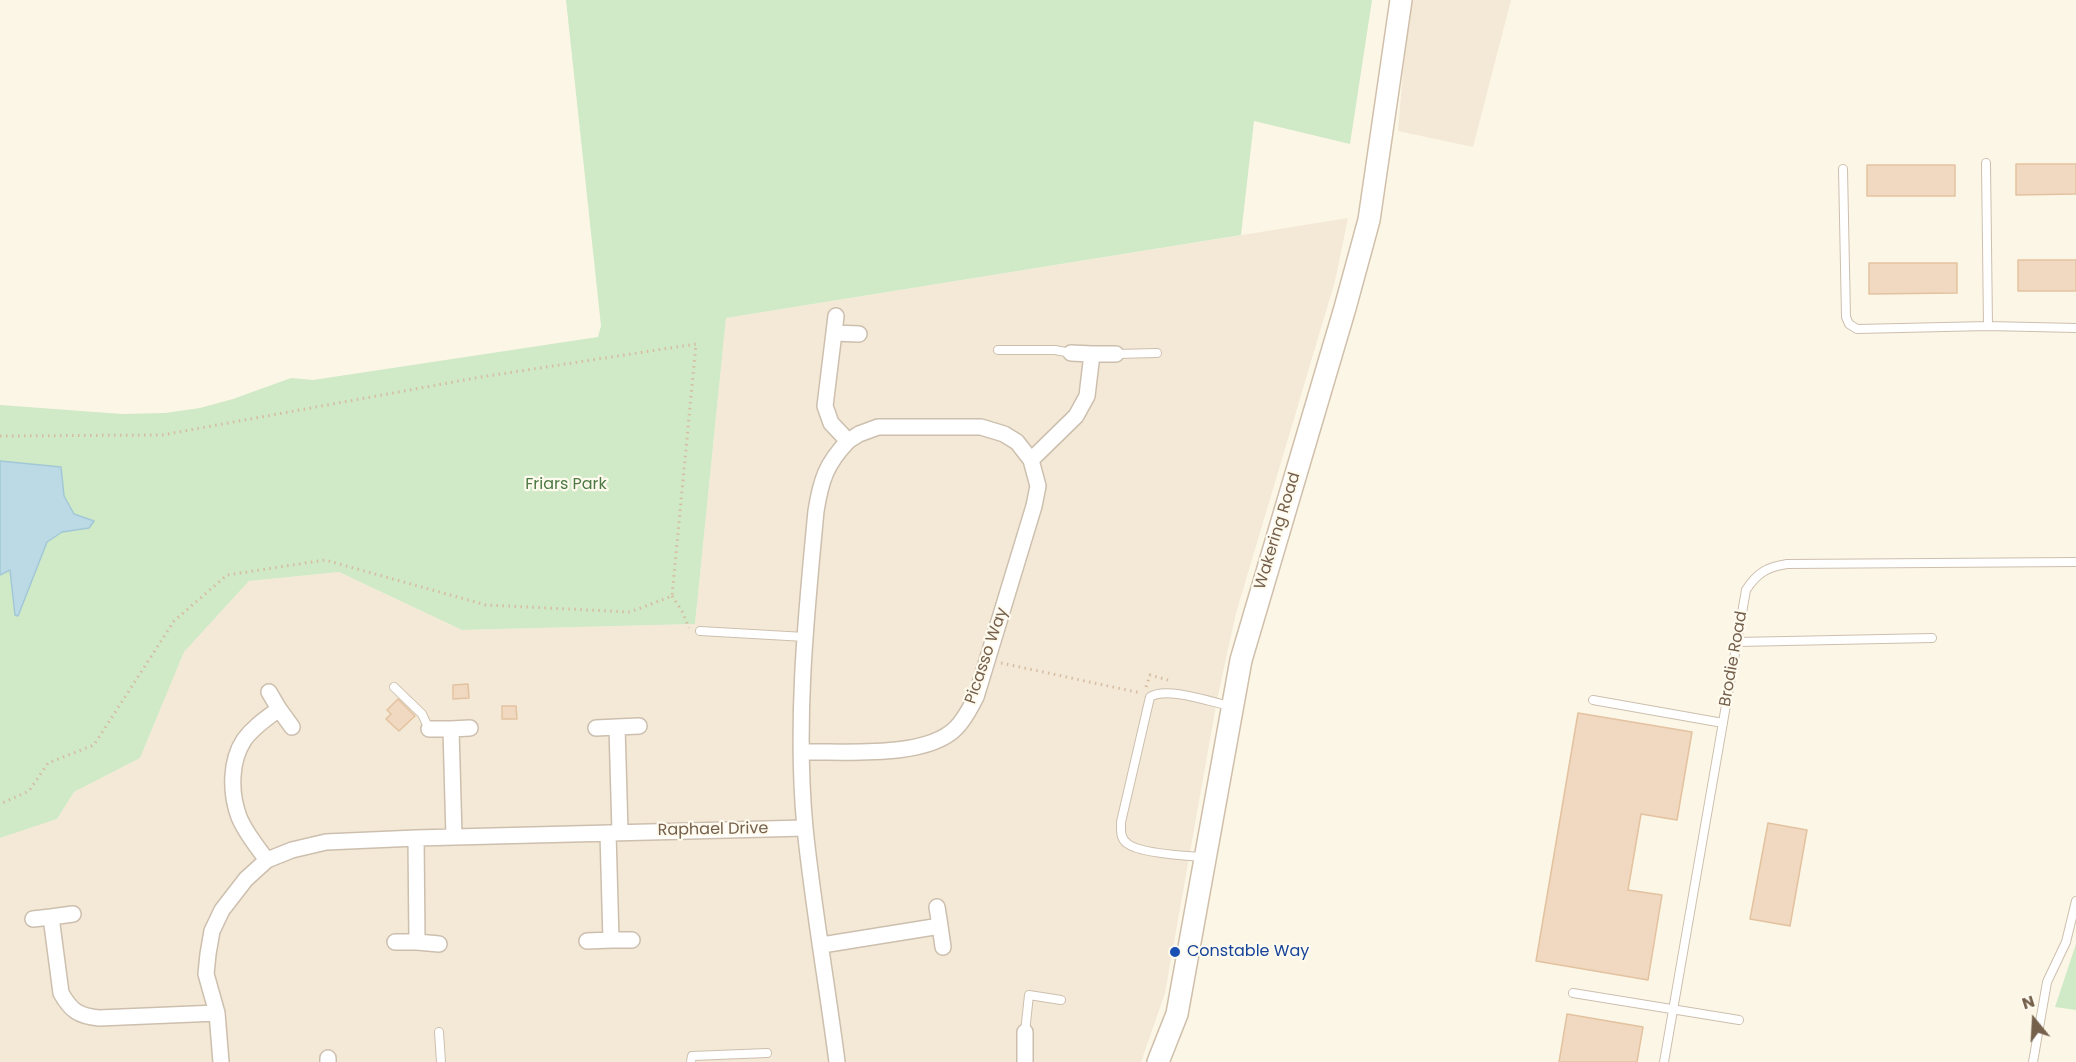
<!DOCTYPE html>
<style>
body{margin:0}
#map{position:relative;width:2076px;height:1062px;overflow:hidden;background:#fcf6e7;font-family:Poppins,sans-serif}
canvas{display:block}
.north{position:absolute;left:2004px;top:990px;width:60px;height:60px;-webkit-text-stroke:4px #fefaee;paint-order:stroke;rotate:342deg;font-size:16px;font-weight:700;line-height:24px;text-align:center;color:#75604c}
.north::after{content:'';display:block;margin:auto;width:21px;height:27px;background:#75604c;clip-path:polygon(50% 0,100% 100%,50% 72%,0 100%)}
</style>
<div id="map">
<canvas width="2076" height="1062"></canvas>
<div class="north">N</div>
</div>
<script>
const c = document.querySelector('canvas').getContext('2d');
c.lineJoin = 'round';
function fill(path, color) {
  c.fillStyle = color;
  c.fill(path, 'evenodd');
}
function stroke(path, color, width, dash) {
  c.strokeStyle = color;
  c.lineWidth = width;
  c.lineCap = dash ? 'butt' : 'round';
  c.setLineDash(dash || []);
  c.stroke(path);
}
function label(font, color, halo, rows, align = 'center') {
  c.font = font + ' Poppins,sans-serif';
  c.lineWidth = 4.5;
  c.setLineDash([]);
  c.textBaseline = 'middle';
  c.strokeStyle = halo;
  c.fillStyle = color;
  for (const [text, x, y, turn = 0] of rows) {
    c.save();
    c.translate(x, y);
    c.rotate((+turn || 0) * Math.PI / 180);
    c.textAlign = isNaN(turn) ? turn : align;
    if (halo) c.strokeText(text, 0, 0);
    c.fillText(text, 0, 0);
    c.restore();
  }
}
const residential = new Path2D(`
 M1409 0H1511L1473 147 1398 131Z
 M1348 218 1335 281 1236 613 1217 700 1165 993 1141 1062H0V838L57 819 74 792 140 758 184 652 249 581 339 572 462 630 695 624 726 318Z`);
const green = new Path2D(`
 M566 0H1372L1350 144 1254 121 1241 235 726 318 695 624 462 630 339 572 249 581 184 652 140 758 74 792 57 819 0 838V405L122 414 165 413 200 408 233 399 291 378 313 380 598 337 601 326Z
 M2076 944V1010L2055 1007Z`);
const water = new Path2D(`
 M0 461 61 467 64 496 74 514 94 521 89 528 62 532 47 542 18 616 15 615 10 570 0 575Z`);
const building = new Path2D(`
 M2016 164H2076V194L2016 195Z
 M1867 165H1955V196H1867Z
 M2018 260H2076V291H2018Z
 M1869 263H1957V293L1869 294Z
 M468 684 469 698 453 699V685Z
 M398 699 415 716 399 731 386 719 391 714 387 710Z
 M502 706H516L517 719H502Z
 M1578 713 1692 732 1677 820 1641 814 1628 890 1662 895 1648 980 1536 961Z
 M1768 823 1807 830 1790 926 1750 919Z
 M1567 1014 1643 1027 1637 1062H1559Z`);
const path = new Path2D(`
 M0 436 162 435 481 377 696 344 672 596 630 612 486 605 325 560 227 575 174 621 94 745 48 763 29 791 0 804
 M672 596 682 611 689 628
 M1001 663 1141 693
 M1146 687 1150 675 1168 680`);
const lane = new Path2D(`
 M1986 163 1988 326
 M1843 169 1846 317 1849 324 1857 329 1988 326 2076 328
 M998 350H1055L1071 353
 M1116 354 1157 353
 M700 631 805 637
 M1737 642 1932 638
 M394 687 422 714 429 729
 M1593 700 1723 723
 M1202 857C1186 856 1139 853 1128 844 1120 839 1121 831 1121 822L1150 697C1166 686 1211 702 1230 706
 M1573 993 1739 1020
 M439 1032 441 1062
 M1025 1032 1029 995 1061 1000
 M691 1062 692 1056 767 1053
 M1664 1062 1746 590C1757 573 1767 567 1787 564L2076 562
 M2033 1062 2047 982 2066 942 2076 901`);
const street = new Path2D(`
 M836 316 825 406 831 423 848 441C826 464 821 480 816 511 806 616 795 723 805 828 813 906 827 984 837 1062
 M835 333 859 334
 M1071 353 1092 354
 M848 441 859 434 878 427H981L1004 434 1017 442 1031 460 1076 416 1087 396 1092 354H1116
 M279 709 292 727
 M596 728 617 727
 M429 729H451
 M801 752C843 751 926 759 956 728 965 719 970 708 976 697L1034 506 1038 486 1031 460
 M620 832 617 727 639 726
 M608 833 611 940H632
 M454 837 451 729 470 728
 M416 838 417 942 439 944
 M267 860C257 847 245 832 239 817 230 793 230 761 244 740 253 727 267 718 279 709L269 692
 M51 917 73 914
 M33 919 51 917 61 993C71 1011 79 1016 99 1018L217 1013
 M940 926 943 947
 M587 941 611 940
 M395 942H417
 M822 945 940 926 937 907
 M1025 1032V1062
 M221 1062 217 1013 206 974 208 954 212 931 222 910 246 879 267 860 292 850 326 842 416 838 805 828
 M328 1062V1058`);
const secondary = new Path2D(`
 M1158 1062 1177 1014 1241 660 1345 308 1369 220 1401 0`);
const markers = [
 [1175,952,6,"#1a4fb4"]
];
const parkNames = [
 ["Friars Park",566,485]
];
const streetNames = [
 ["Wakering Road",1278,531,-73],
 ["Picasso Way",987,656,-71],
 ["Brodie Road",1734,659,-80],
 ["Raphael Drive",713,830,-1]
];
const transitNames = [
 ["Constable Way",1187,952]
];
fill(residential, '#f3e9d6');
fill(green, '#d0e9c6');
fill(water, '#bcdae5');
stroke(water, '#a2c8d7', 1.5);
fill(building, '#f0d9c0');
stroke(building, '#e3c2a0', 1.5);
stroke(lane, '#cdbfae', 10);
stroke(street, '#cdbfae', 18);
stroke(secondary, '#d0c0ab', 24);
stroke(path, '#d6bca2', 3, [1.5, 4.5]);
stroke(lane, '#fff', 8);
stroke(street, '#fff', 15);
stroke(secondary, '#fff', 21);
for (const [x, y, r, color] of markers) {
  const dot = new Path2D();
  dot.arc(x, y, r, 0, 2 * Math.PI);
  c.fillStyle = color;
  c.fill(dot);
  stroke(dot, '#fefaee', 2);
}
label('16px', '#4d7a44', '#fefaee', parkNames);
label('16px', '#75604c', '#fefaee', streetNames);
label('16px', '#164399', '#fefaee', transitNames, 'left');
</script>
